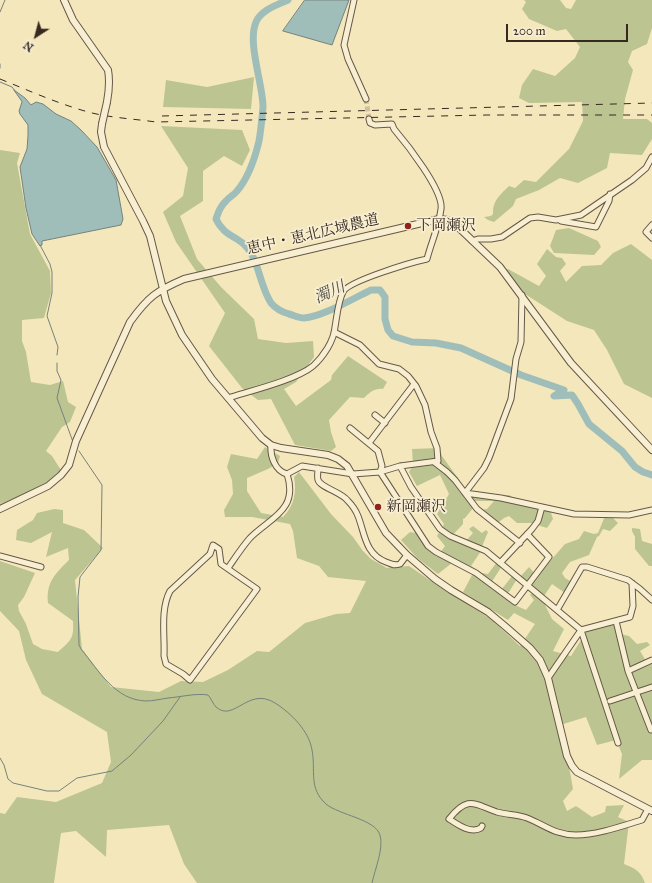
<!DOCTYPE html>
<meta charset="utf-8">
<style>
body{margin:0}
#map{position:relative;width:652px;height:883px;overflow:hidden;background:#f5e7bc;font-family:"IM FELL Great Primer",serif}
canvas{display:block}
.north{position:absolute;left:16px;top:16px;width:40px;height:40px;-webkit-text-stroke:3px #f8efd3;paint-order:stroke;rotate:216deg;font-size:11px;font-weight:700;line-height:16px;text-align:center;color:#352920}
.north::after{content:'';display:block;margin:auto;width:14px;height:18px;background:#352920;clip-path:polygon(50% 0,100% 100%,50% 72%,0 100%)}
.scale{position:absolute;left:506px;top:24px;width:122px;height:18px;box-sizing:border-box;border:2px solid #352920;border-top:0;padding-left:5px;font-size:12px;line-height:14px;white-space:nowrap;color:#352920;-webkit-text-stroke:3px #f8efd3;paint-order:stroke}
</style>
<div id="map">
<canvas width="652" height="883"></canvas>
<div class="north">N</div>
<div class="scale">200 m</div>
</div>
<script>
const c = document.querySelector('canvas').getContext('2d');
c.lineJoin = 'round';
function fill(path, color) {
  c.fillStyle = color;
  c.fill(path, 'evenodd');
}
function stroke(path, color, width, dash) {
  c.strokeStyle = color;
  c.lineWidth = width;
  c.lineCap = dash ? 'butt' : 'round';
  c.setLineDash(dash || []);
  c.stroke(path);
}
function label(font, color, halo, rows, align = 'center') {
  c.font = font + ' "IM FELL Great Primer","Noto Serif JP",serif';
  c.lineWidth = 3.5;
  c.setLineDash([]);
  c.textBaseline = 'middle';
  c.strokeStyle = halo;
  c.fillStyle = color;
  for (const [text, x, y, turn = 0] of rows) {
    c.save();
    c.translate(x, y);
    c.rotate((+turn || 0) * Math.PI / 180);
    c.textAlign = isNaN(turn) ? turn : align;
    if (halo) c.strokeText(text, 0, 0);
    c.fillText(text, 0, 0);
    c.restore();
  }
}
const green = new Path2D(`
 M524 0H560L566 8 571 9 576 0H652V28L647 44 632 51 628 62 633 70 625 99 623 119H647L652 123V139L642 155 610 153 607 168 578 183 560 178 539 190 516 199 513 206 494 222 488 220 484 217 491 216 493 214C492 201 500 195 509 186L515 188 524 180 536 182 569 149 583 121 582 102 529 103 519 98 522 85 533 69 555 76 575 58 580 47 566 29 557 31 529 19 522 9 526 2Z
 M254 77 251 109 163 107 166 80 207 87Z
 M161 126 242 130 250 150 242 166 224 156 203 171V201L180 216 197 259 221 287 254 319 258 339 286 343 313 341 314 357 296 382 284 389 296 406 331 380 332 375 348 356 387 382 383 389C375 388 370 392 364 398L350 397 329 420 331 432 336 447 331 451 295 445 271 399 258 400 242 388 209 346 225 313 176 242 163 212 183 196 188 168Z
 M0 150 20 153 17 163 30 234 50 271 51 293 44 318 22 320V341L26 352 31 382 50 385 63 381 68 402 76 407 70 422 62 427 46 451 52 456 61 470 42 486 0 504Z
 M569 228 598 241 601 247 594 255 554 253 550 246 556 230Z
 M631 244 652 260V398L624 384 607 350 594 330 567 321 525 294 504 270 508 269 539 286 546 276 537 264 547 249 556 257 562 258 566 264 560 271 566 282 582 266 601 265 613 253Z
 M265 447 280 456 278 463 268 469 247 478V491L261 513 283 517C294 506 297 492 294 477L299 472 331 514 353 537 363 551 371 559 387 568 409 566 446 591 491 619 520 646 535 624 514 613 508 620 463 592 472 575 457 559 438 574 417 558 401 540 410 532 416 533 437 557 445 546 437 536 444 524 437 514 449 494 440 475 417 486 409 472 413 465 412 449 439 448 442 456 470 495H509C521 503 540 505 554 508L551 513 553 519 547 528 531 523H517L509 516 504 518 499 522 486 520 484 513 480 510 487 509 494 501H469V504L474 507 465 518 463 519V524L450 538 464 543 473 533 469 529 473 526 482 533 486 530 488 532 483 544 481 551 471 566 482 573 488 574 497 562 502 566 491 583 501 590 513 575 517 579 509 592 504 595 517 606 526 610 534 600 530 595 533 592 520 577 529 567 537 576 565 544 579 539 584 531 594 534 598 533 605 516 613 518 618 523 610 531 603 529 599 536 597 537 589 555 570 562 562 573 565 578 572 582 565 593 552 584 542 599 552 619 564 629 553 651 571 656 586 632 614 624 620 634 629 636 637 644 647 642 650 645 640 651 646 661 652 658V760H642L619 779 622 754 616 740 597 745 586 717 557 726 570 772 573 789 563 801 567 811 576 806 592 817 605 812 606 806 624 805 618 817 629 822 624 864C634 868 641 871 645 883H197L184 864 169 825 107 830 106 857 76 831 61 833 54 883H0V813L5 814 17 797 56 802 102 783 111 762 107 732 42 694 26 660 19 631 0 611V561L35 573 24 597 18 605 19 611 26 624 33 644 42 649 58 652C71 640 74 639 73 621L48 603C46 582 55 574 69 560L68 548 46 557 52 532 31 543 16 540 17 530 33 520 37 513 54 509 63 510V523L84 530 103 548 75 580 82 649 111 687 159 692 181 681 203 682 228 670 257 651 269 652 305 623 336 614 350 613 366 581 328 577 319 566 297 558 293 531 290 524 252 517H225L224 510 233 494 232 480 227 467 231 454 257 459Z
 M632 528 640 529 642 541 652 544V566H649L635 549V537L632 531Z`);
const water = new Path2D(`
 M305 0H349L332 45 283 31Z
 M14 90 25 98 31 105 36 102 43 104 56 114 71 121 81 130 97 147 116 180 123 219 121 225 42 241V245L40 246 32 234 26 208 20 167 27 149 28 136V125L20 114 19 111 22 102Z`);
const stream = new Path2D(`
 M0 12 5 0
 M0 64V68
 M0 82 12 87 15 91
 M40 245 50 264 52 272V293L47 316 58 347 57 355
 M57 363V371L61 380 57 398 73 442
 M79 451 102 485 101 550 80 577 78 597 79 645 81 649C99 671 115 700 146 701 153 701 161 699 168 698 181 697 195 693 208 695 211 698 213 704 216 707 234 723 248 686 275 703 291 713 309 731 312 750 316 770 308 788 326 804 339 815 375 819 380 835 384 848 375 869 372 883
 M0 758 4 765 8 779 13 783 47 791H59L77 778 112 771 131 755 163 721 180 697`);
const river = new Path2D(`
 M288 0C277 5 261 10 256 22 247 43 263 84 263 107 262 118 261 130 259 141 255 158 249 177 237 191 234 195 229 197 226 201 220 206 218 213 216 219 225 239 243 236 252 255 260 270 261 287 271 303 276 309 282 312 289 314 293 315 299 318 304 318 322 317 354 298 371 290H380L385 297V319L388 330 393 336 412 342 436 343 461 348 521 375 564 390 554 396 572 395 578 404 589 424 622 451 635 467 643 472 652 475`);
const minorTunnel = new Path2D(`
 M366 99 369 119`);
const minor = new Path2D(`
 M354 0 344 45 348 59 366 99
 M561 221 596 227 609 201 610 194
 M652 225 646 232 652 238
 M472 241 478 239H491L502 237 530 218 538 217 556 220 581 215 632 180 646 168 652 157
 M228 398C250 391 296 380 313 366 323 357 334 341 335 327 337 316 338 302 343 292 348 281 413 262 427 259 431 243 439 226 441 209 444 191 406 143 394 129L392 124 375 125 370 123 369 119
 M375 415 385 423
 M350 428 378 451 382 466 380 472 428 546 436 552 476 573 515 602 549 557 527 534
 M369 443 414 384
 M271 445C270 456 275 471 287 474L302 466 353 474 380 472 400 466 438 461 437 448 431 432 425 405 416 386 408 376 399 369 379 364 360 345 334 332
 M434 462 447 472 455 480 477 509 520 543
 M400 466 411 487 440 529 450 536 486 551 581 630 618 743
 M318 468C318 472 317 477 318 480 321 488 342 492 348 501 352 505 356 511 358 516 365 534 365 554 386 562 391 564 394 566 400 564L407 555
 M465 493 484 468 489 458 511 399 516 359 521 342 522 295
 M465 493 501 498 574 514 629 515 652 510
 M213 545 219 549 221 564 257 589 190 680 183 674 166 664 164 656C165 635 160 610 170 591L210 554Z
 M0 556 41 567
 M500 563 532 529 538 521 542 507
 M228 568C235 558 242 547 250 538 270 518 299 510 287 474
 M557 610 582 567H587L628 580 640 589 652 600
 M616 621 628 671 651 730
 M628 671 652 660
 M548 678 581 630 630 617 633 606 632 583
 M610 701 652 687
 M482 826 481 828C471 834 458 825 449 819 468 795 474 804 497 812 507 815 518 814 527 818 545 825 555 835 576 835 597 835 622 826 642 820L648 809`);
const tertiary = new Path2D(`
 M64 0 73 20 108 70C110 81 109 91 107 102
 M102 124 101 132 104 147 143 221 150 236 166 301 182 335 212 379 262 438 271 445 281 448 328 455 338 459 347 466 386 533 407 555 435 579 451 590 488 612 506 627 530 648 540 660 548 678 567 756 572 766 577 772 652 811
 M0 509 48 486 61 475 69 465 76 441 130 322C148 297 156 291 184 279L439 219 448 220 457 226 500 267 571 363 652 450`);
const rail = new Path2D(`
 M0 79C30 91 61 105 92 113 113 118 135 119 156 122L487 115H652
 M162 116 652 103`);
const tertiaryBridge = new Path2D(`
 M102 124 107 102`);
const markers = [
 [408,226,4,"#8f2418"],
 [378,507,4,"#8f2418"]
];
const poiNames = [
 ["下岡瀬沢",416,226],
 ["新岡瀬沢",386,507]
];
const streetNames = [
 ["恵中・恵北広域農道",313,235,-13]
];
const waterNames = [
 ["濁川",330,293,-24]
];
fill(green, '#bcc591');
fill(water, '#9fbeba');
stroke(water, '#75827c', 1);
stroke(stream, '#75827c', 1);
stroke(river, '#9fbeba', 7);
stroke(minorTunnel, '#cfc19d', 5, [5, 2.5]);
stroke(minor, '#655847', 7);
stroke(tertiary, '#655847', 8);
stroke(minor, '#f8efd3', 5);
stroke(tertiary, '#f8efd3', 6);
stroke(rail, '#352920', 1, [7, 7]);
stroke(tertiaryBridge, '#655847', 8, []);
stroke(tertiaryBridge, '#f8efd3', 6);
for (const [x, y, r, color] of markers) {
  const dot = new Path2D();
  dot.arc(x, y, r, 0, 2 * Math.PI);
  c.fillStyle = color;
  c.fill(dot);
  stroke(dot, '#f8efd3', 1.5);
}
label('15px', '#352920', '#f8efd3', poiNames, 'left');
label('15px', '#352920', '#f8efd3', streetNames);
label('italic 16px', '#504e46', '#f8efd3', waterNames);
</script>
